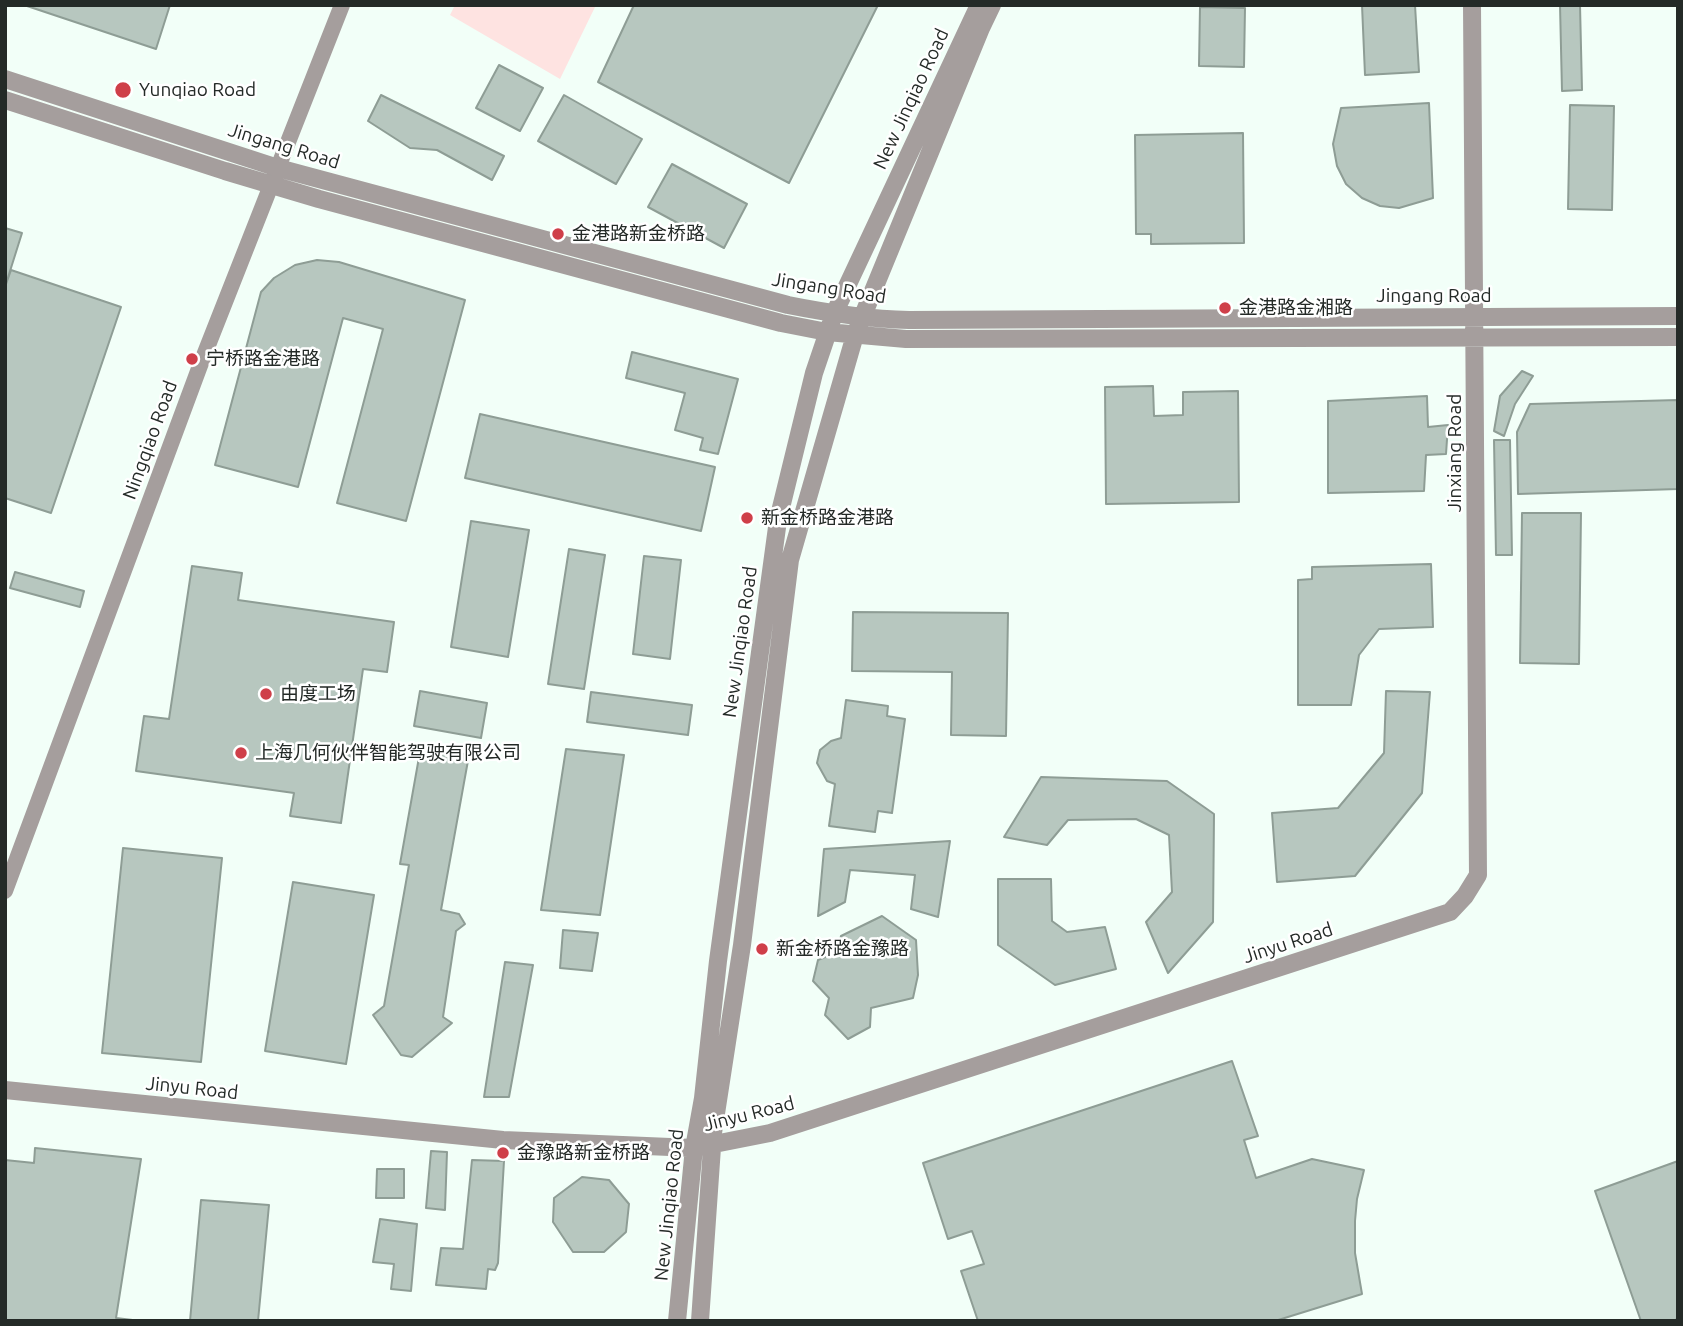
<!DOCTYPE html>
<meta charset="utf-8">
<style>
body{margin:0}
#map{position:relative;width:1683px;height:1326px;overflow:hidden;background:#f2fff8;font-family:Ubuntu,sans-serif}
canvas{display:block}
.frame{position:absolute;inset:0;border:7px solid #242a27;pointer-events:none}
</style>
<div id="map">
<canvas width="1683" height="1326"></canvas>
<div class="frame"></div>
</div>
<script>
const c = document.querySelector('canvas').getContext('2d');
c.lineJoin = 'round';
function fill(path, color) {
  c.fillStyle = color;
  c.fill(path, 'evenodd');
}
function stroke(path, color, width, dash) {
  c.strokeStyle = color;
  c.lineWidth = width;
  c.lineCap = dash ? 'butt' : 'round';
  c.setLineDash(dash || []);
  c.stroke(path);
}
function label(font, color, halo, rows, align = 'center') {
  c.font = font + ' Ubuntu,"Noto Sans SC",sans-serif';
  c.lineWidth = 5;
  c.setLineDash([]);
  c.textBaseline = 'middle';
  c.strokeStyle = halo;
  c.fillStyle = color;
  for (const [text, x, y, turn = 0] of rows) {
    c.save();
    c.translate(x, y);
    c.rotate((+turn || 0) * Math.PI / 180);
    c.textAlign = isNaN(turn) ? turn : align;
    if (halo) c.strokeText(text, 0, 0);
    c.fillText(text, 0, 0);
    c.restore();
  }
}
const green = new Path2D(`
 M455 5H596L560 79 450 15Z`);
const building = new Path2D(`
 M24 5H170L156 49Z
 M634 5H878L789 183 598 82Z
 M1362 5H1415L1419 72 1365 75Z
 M1560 5H1580L1582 90 1562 91Z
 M1200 7 1245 8 1244 67 1199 66Z
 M499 65 543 88 520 131 476 108Z
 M381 95 504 156 492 180 437 150 410 148 368 121Z
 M564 95 642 139 616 184 538 141Z
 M1429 103 1433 198 1399 208 1380 206 1362 198 1346 184 1337 166 1333 144 1341 108Z
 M1570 105 1614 106 1612 210 1568 209Z
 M1243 133 1244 243 1151 244V234H1136L1135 135Z
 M672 164 747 204 724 248 648 207Z
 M5 228 22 233 5 287Z
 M317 260 339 262 465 300 406 521 337 503 383 329 343 318 298 487 215 465 261 292 274 278 295 265Z
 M11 270 121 307 51 513 5 498V287Z
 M632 352 738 379 718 454 700 450 703 438 675 430 685 393 626 378Z
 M1522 371 1533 376 1515 404 1504 436 1494 431 1500 396Z
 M1153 386 1154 416 1183 415V392L1238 391 1239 502 1106 504 1105 387Z
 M1427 396 1428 427 1448 425 1446 454 1426 455 1424 491 1328 493V401Z
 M1678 400V489L1518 494 1517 432 1530 404Z
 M480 414 715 467 701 531 465 478Z
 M1494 440H1510L1512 555H1496Z
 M1522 513H1581L1579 664 1520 663Z
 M471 521 529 530 508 657 451 647Z
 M569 549 605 555 584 689 548 684Z
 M644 556 681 560 670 659 633 654Z
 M1431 564 1433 627 1379 629 1359 655 1351 705H1298V580L1312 579V567Z
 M192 566 242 573 238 600 394 622 387 672 363 669 341 823 290 816 294 793 136 771 144 716 169 719Z
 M15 572 84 591 80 607 10 588Z
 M853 612 1008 613 1006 736 951 735 952 672 852 671Z
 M420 691 487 703 481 738 414 726Z
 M1386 691 1430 692 1422 793 1355 876 1277 882 1272 813 1338 808 1384 753Z
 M591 692 692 705 688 735 587 722Z
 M846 700 888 706 887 716 905 719 892 813 878 811 875 832 829 826 835 784 827 781 817 763 820 750 831 741 841 738Z
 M421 746 469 755 441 910 459 914 465 924 456 931 443 1017 452 1023 412 1057 401 1055 373 1015 384 1006 409 865 400 864Z
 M566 749 624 755 600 915 541 910Z
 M1041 777 1167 781 1214 814 1213 922 1168 973 1146 922 1172 892 1169 835 1136 819 1068 820 1047 845 1004 837Z
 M950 841 938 917 911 909 915 875 850 870 845 902 818 916 824 849Z
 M123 848 222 858 201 1062 102 1053Z
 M998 879H1051L1052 921 1067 932 1105 927 1116 969 1055 985 998 945Z
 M293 882 374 895 346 1064 265 1051Z
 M882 916 916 940 918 975 913 998 871 1008 870 1027 848 1039 825 1015 829 998 813 981 818 960 837 952 841 936Z
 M563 930 598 933 592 971 560 968Z
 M505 962 533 965 509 1097H484Z
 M1232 1061 1258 1136 1244 1140 1256 1178 1312 1159 1364 1170 1357 1199 1355 1221V1253L1362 1294 1275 1321H978L961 1271 984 1264 972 1231 948 1239 923 1163Z
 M35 1148 141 1159 116 1318 141 1321H5V1160L34 1163Z
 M431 1151 447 1152 445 1210 426 1208Z
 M472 1160 504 1161 498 1263 495 1270 488 1269 486 1289 436 1285 441 1248 463 1249Z
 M1678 1161V1319L1672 1321H1641L1595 1191Z
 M377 1169H404V1198H376Z
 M582 1177 609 1180 629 1204 626 1232 604 1252H573L553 1222 554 1198Z
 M201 1200 269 1205 258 1321H190Z
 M380 1219 417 1224 411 1291 391 1289 394 1264 373 1262Z`);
const minor = new Path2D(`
 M5 891 201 363 342 5`);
const tertiary = new Path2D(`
 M5 79 278 168 788 305C828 313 868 319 909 320L1678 316
 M5 100 225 171 319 199 781 323 827 332 906 339 1678 337
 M5 1090 503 1140 694 1148 770 1133 1450 912 1465 896 1478 875 1472 5
 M677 1321 694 1148 703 1098 718 961 778 520 814 373 834 314 979 5
 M700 1321 713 1133 742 945 790 560 855 335 981 28 992 5`);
const markers = [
 [123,90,9,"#cf3f49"],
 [558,234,7,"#cf3f49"],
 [1225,308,7,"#cf3f49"],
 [192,359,7,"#cf3f49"],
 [747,518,7,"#cf3f49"],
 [266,694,7,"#cf3f49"],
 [241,753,7,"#cf3f49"],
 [762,949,7,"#cf3f49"],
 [503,1153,7,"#cf3f49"]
];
const poiNames = [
 ["Yunqiao Road",139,90],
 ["金港路新金桥路",572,234],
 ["金港路金湘路",1239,308],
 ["宁桥路金港路",206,359],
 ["新金桥路金港路",761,518],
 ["由度工场",280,694],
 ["上海几何伙伴智能驾驶有限公司",255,753],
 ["新金桥路金豫路",776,949],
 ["金豫路新金桥路",517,1153]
];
const streetNames = [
 ["New Jinqiao Road",911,99,-65],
 ["Jingang Road",284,146,17],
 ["Jingang Road",829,288,9],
 ["Jingang Road",1434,296],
 ["Ningqiao Road",150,440,-70],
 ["Jinxiang Road",1455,453,-90],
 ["New Jinqiao Road",740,642,-82],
 ["Jinyu Road",1288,943,-18],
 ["Jinyu Road",192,1088,6],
 ["Jinyu Road",749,1114,-14],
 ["New Jinqiao Road",669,1205,-84]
];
fill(green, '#fee3e1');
fill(building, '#b7c7bf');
stroke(building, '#8e9d95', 2);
stroke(minor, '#a59e9d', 16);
stroke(tertiary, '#a59e9d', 18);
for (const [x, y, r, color] of markers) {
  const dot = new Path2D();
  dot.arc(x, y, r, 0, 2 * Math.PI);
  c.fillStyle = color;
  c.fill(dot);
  stroke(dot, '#fff', 2.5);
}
label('19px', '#242a27', '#fff', poiNames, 'left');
label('19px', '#242a27', '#fff', streetNames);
</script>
